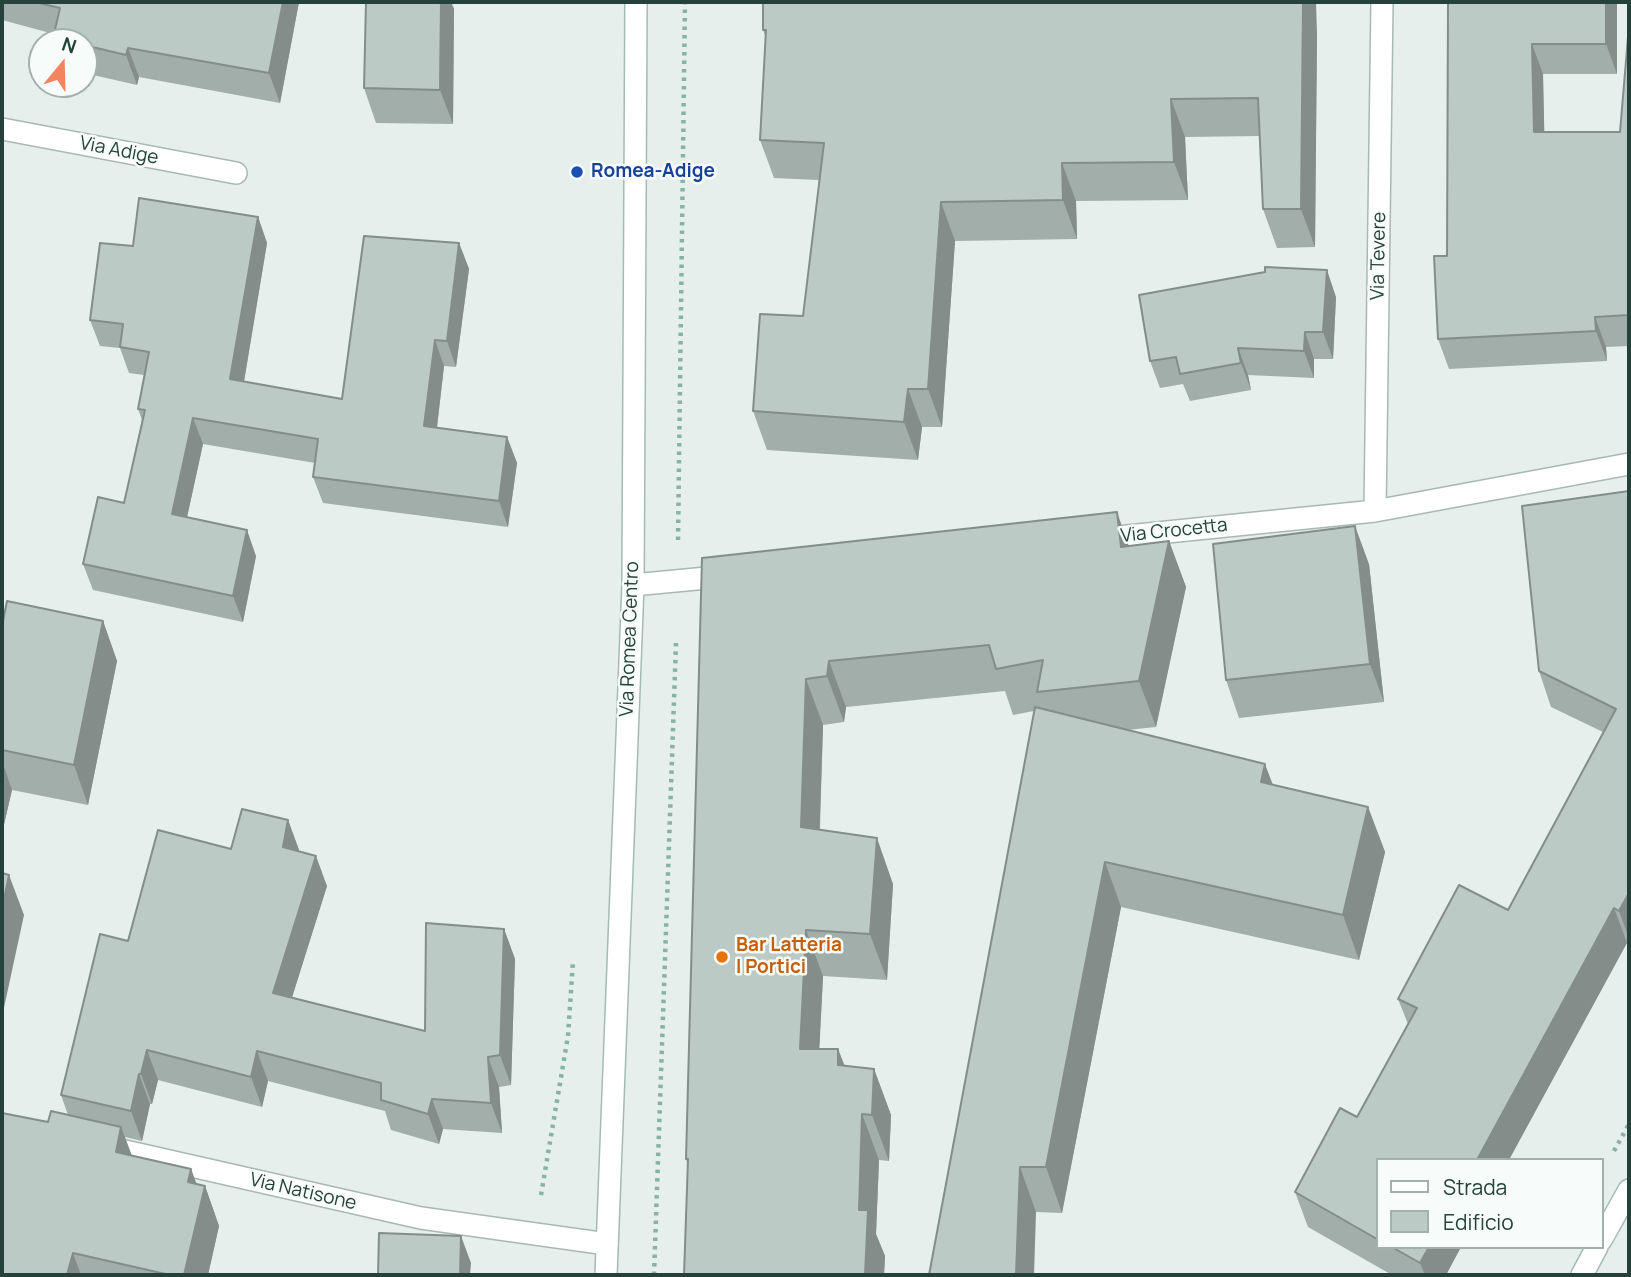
<!DOCTYPE html>
<style>
body{margin:0}
#map{position:relative;width:1631px;height:1277px;overflow:hidden;background:#e6efeb;font-family:Manrope,sans-serif}
canvas{display:block}
.frame{position:absolute;inset:0;border:4px solid #24423a;pointer-events:none}
.legend{position:absolute;left:1376px;top:1158px;width:228px;height:91px;box-sizing:border-box;background:#f7fbf9;border:2px solid #a3b1ad;margin:0;padding:9px 12px;list-style:none;font-size:21px;color:#24423a}
.legend li{display:flex;align-items:center;gap:14px;height:35px}
.legend b{width:35px;border:2px solid #a3b1ad}
.north{position:absolute;left:28px;top:28px;width:70px;height:70px;box-sizing:border-box;background:#f7fbf9;border:2px solid #a3b1ad;border-radius:50%;rotate:19deg;font-size:19px;font-weight:700;line-height:28px;text-align:center;color:#24423a}
.north::after{content:'';display:block;margin:auto;width:24px;height:32px;background:#f4845f;clip-path:polygon(50% 0,100% 100%,50% 72%,0 100%)}
</style>
<div id="map">
<canvas width="1631" height="1277"></canvas>
<div class="frame"></div>
<ul class="legend">
<li><b style="height:9px;background:#fff"></b>Strada</li>
<li><b style="height:19px;background:#bbcac4"></b>Edificio</li>
</ul>
<div class="north">N</div>
</div>
<script>
const c = document.querySelector('canvas').getContext('2d');
c.lineJoin = 'round';
function stroke(path, color, width, dash) {
  c.strokeStyle = color;
  c.lineWidth = width;
  c.lineCap = dash ? 'butt' : 'round';
  c.setLineDash(dash || []);
  c.stroke(path);
}
function fill(path, color) {
  c.fillStyle = color;
  c.fill(path, 'evenodd');
}
function label(font, color, halo, rows, align = 'center') {
  c.font = font + ' Manrope,sans-serif';
  c.lineWidth = 5;
  c.setLineDash([]);
  c.textBaseline = 'middle';
  c.strokeStyle = halo;
  c.fillStyle = color;
  for (const [text, x, y, turn = 0] of rows) {
    c.save();
    c.translate(x, y);
    c.rotate((+turn || 0) * Math.PI / 180);
    c.textAlign = isNaN(turn) ? turn : align;
    if (halo) c.strokeText(text, 0, 0);
    c.fillText(text, 0, 0);
    c.restore();
  }
}
const path = new Path2D(`
 M678 540 685 2
 M1614 1151 1629 1124
 M541 1195 568 1036 573 961
 M654 1275 676 643`);
const street = new Path2D(`
 M2 129 236 173
 M1375 511 1382 2
 M1098 539 1375 511 1629 464
 M633 585 728 576
 M103 1146 421 1218 607 1244`);
const secondary = new Path2D(`
 M1601 1240 1629 1190
 M606 1275 633 585 636 2
 M1582 1275 1597 1247`);
const wall = new Path2D(`
 M2 2H299L280 103 139 77 137 85 84 73V42H54L53 38 54 34 2 20Z
 M366 2H451L454 9 453 124 376 123 364 88Z
 M1448 2H1617V74H1543L1544 132H1620L1629 37V346L1606 347 1607 361 1449 369 1438 339 1447 256Z
 M763 30 1317 34 1315 247 1277 248 1263 209 1260 136 1185 137 1188 200 1076 201 1077 239 955 241 942 427H922L918 460 767 450 753 411 803 316 819 180 774 178 760 140 766 38Z
 M258 217 267 243 244 382 342 399 459 243 469 269 456 367 444 366 437 428 507 437 517 463 508 527 323 503 313 477 315 463 203 444 187 517 256 556 243 622 93 590 83 564 124 503 142 420 138 409 144 375 129 373 120 348 100 346 90 320 133 246Z
 M1336 297 1333 359H1314V378L1248 375 1251 390 1190 401 1183 384 1160 388 1150 361Z
 M1629 491V945L1627 943 1377 1160V1247H1461L1446 1275H1392L1308 1227 1295 1192 1357 1117 1408 1024 1398 999 1508 910 1603 732 1551 707 1539 671Z
 M1169 541 1186 587 1156 727 1127 730 1273 785 1368 807 1385 852 1359 960 1121 907 1062 1213 1036 1212 929 1275 1034 711 1013 715 1005 691 846 707 844 722 823 725 820 830 893 884 887 980 823 976 819 1049H838L845 1066 874 1069 891 1115 889 1161 879 1160 876 1234 885 1256 884 1275H684L688 1165 686 1159 702 558 1129 546Z
 M1369 564 1384 702 1239 718 1226 680Z
 M103 621 117 661 88 805 12 790 2 833V626Z
 M288 820 299 850V851L327 886 292 997 425 1031 504 929 515 959 511 1085 499 1087 502 1133 443 1129 439 1144 391 1130 385 1111 268 1081 262 1107 158 1080 152 1104H150L142 1141 125 1137 132 1156 191 1169 196 1184 205 1186 219 1226 208 1275H2V1113L48 1122 68 1115 61 1095 128 941 231 849Z`);
const shadedWall = new Path2D(`
 M283 2H299L280 103 269 73Z
 M441 2H451L454 9 453 124 440 90Z
 M1303 2H1316L1317 34 1315 247 1301 209Z
 M1606 2H1617V74L1606 44Z
 M1532 44 1543 74 1545 162 1534 132Z
 M128 48 139 77 137 85 126 55Z
 M1171 99 1185 137 1188 200 1174 162Z
 M1062 163 1076 201 1077 239 1063 200Z
 M941 202 955 241 942 427 928 389Z
 M258 217 267 243 240 405 230 379Z
 M459 243 469 269 456 367 447 341Z
 M1327 270 1336 297 1333 359 1323 332Z
 M1595 317 1606 347 1607 361 1596 331Z
 M1305 332 1314 359V378L1304 351Z
 M435 340 444 366 434 452 424 426Z
 M1238 348 1248 375 1251 390 1241 363Z
 M908 389 922 427 918 460 904 422Z
 M193 418 203 444 182 540 172 514Z
 M507 437 517 463 508 527 499 501Z
 M1117 512 1133 558 1121 547Z
 M1355 526 1369 564 1384 702 1370 664Z
 M247 530 256 556 243 622 233 596Z
 M1169 541 1186 587 1156 727 1139 681Z
 M103 621 117 661 88 805 74 765Z
 M829 661 846 707 844 722 827 676Z
 M806 679 823 725 818 873 801 827Z
 M2 761 12 790 2 833Z
 M1265 764 1282 809 1261 782Z
 M1368 807 1385 852 1359 960 1343 915Z
 M288 820 299 850 294 877 283 847Z
 M877 838 893 884 887 980 870 934Z
 M316 856 327 886 284 1023 273 993Z
 M1105 862 1121 907 1062 1213 1046 1167Z
 M9 875 24 915 2 1017V909Z
 M1629 893V938L1619 911Z
 M1614 908 1627 943 1509 1160H1477Z
 M504 929 515 959 511 1085 500 1055Z
 M806 930 823 976 817 1096 800 1049Z
 M838 1049 855 1096 838 1065Z
 M147 1050 158 1080 152 1104 141 1074Z
 M257 1051 268 1081 262 1107 251 1077Z
 M488 1057 499 1087 502 1133 491 1103Z
 M874 1069 891 1115 889 1161 872 1115Z
 M139 1074 150 1104 142 1141 131 1111Z
 M432 1099 443 1129 439 1144 428 1114Z
 M862 1114 879 1160 876 1234 885 1256 884 1275H865L859 1210Z
 M121 1127 136 1167 116 1152Z
 M1020 1167 1036 1212 1034 1275H1016Z
 M191 1169 202 1198 205 1186 219 1226 208 1275H184L188 1182Z
 M461 1236 471 1263 470 1275H460Z
 M1429 1247H1461L1446 1275H1425L1420 1263Z
 M73 1253 81 1275H67Z`);
const building = new Path2D(`
 M35 2H283L269 73 128 48 126 55 84 45V42H70L53 38 60 8Z
 M366 2H441L440 90 364 88Z
 M763 2H1303L1301 209H1263L1258 98 1171 99 1174 162 1062 163 1063 200 941 202 928 389H908L904 422 753 411 760 314 803 316 824 143 760 140 766 30H763Z
 M1448 2H1606V44H1532L1534 132H1620L1628 37H1629V315L1595 317 1596 331 1438 339 1434 256H1447Z
 M139 198 258 217 230 379 342 399 364 236 459 243 447 341 435 340 424 426 507 437 499 501 313 477 318 439 193 418 172 514 247 530 233 596 83 564 98 497 124 503 145 410 138 409 149 352 120 347 123 324 90 320 100 243 133 246Z
 M1265 267 1327 270 1323 332H1305L1304 351 1238 348 1241 363 1180 374 1176 357 1150 361 1139 295 1265 272Z
 M1629 491V893L1619 911 1614 908 1477 1160H1377V1239L1295 1192 1340 1108 1357 1117 1417 1008 1398 999 1459 885 1508 910 1616 709 1539 671 1522 506Z
 M1117 512 1121 547 1169 541 1139 681 1037 692 1043 660 996 669 989 645 829 661 827 676 806 679 801 827 877 838 870 934 806 930 800 1049H838V1065L874 1069 872 1115 862 1114 859 1210H868L865 1275H684L688 1159H686L702 558Z
 M1355 526 1370 664 1226 680 1213 544Z
 M7 601 103 621 74 765 2 750V626Z
 M1035 707 1265 764 1261 782 1368 807 1343 915 1105 862 1046 1167H1020L1016 1275H929Z
 M242 809 288 820 283 847 316 856 273 993 425 1031 426 923 504 929 500 1055 488 1057 491 1103 432 1099 428 1114 381 1100V1083L257 1051 251 1077 147 1050 141 1074H139L131 1111 61 1095 100 934 128 941 158 830 231 849Z
 M2 873 9 875 2 909Z
 M51 1111 121 1127 116 1152 191 1169 188 1182 205 1186 184 1275H170L73 1253 67 1275H2L3 1266H2V1113L48 1122Z
 M379 1233 461 1236 460 1275H378Z
 M1392 1247H1429L1420 1263Z`);
const markers = [
 [577,172,7,"#1a4fb4"],
 [722,957,7,"#e8710a"]
];
const streetNames = [
 ["Via Adige",119,151,11],
 ["Via Tevere",1379,256,-89],
 ["Via Crocetta",1174,531,-6],
 ["Via Romea Centro",630,639,-88],
 ["Via Natisone",303,1192,13]
];
const transitNames = [
 ["Romea-Adige",591,172]
];
const foodNames = [
 ["Bar Latteria",736,946],
 ["I Portici",736,968]
];
stroke(street, '#a8b8b2', 24);
stroke(secondary, '#a4bbb3', 24);
stroke(path, '#86b3a5', 4.5, [3.5, 5]);
stroke(street, '#fff', 21);
stroke(secondary, '#fff', 21);
fill(wall, '#a1aea9');
fill(shadedWall, '#838d89');
fill(building, '#bbcac4');
stroke(building, '#838d89', 2);
for (const [x, y, r, color] of markers) {
  const dot = new Path2D();
  dot.arc(x, y, r, 0, 2 * Math.PI);
  c.fillStyle = color;
  c.fill(dot);
  stroke(dot, '#f7fbf9', 2.5);
}
label('19px', '#24423a', '#f7fbf9', streetNames);
label('bold 19px', '#164399', '#f7fbf9', transitNames, 'left');
label('bold 19px', '#c56008', '#f7fbf9', foodNames, 'left');
</script>
